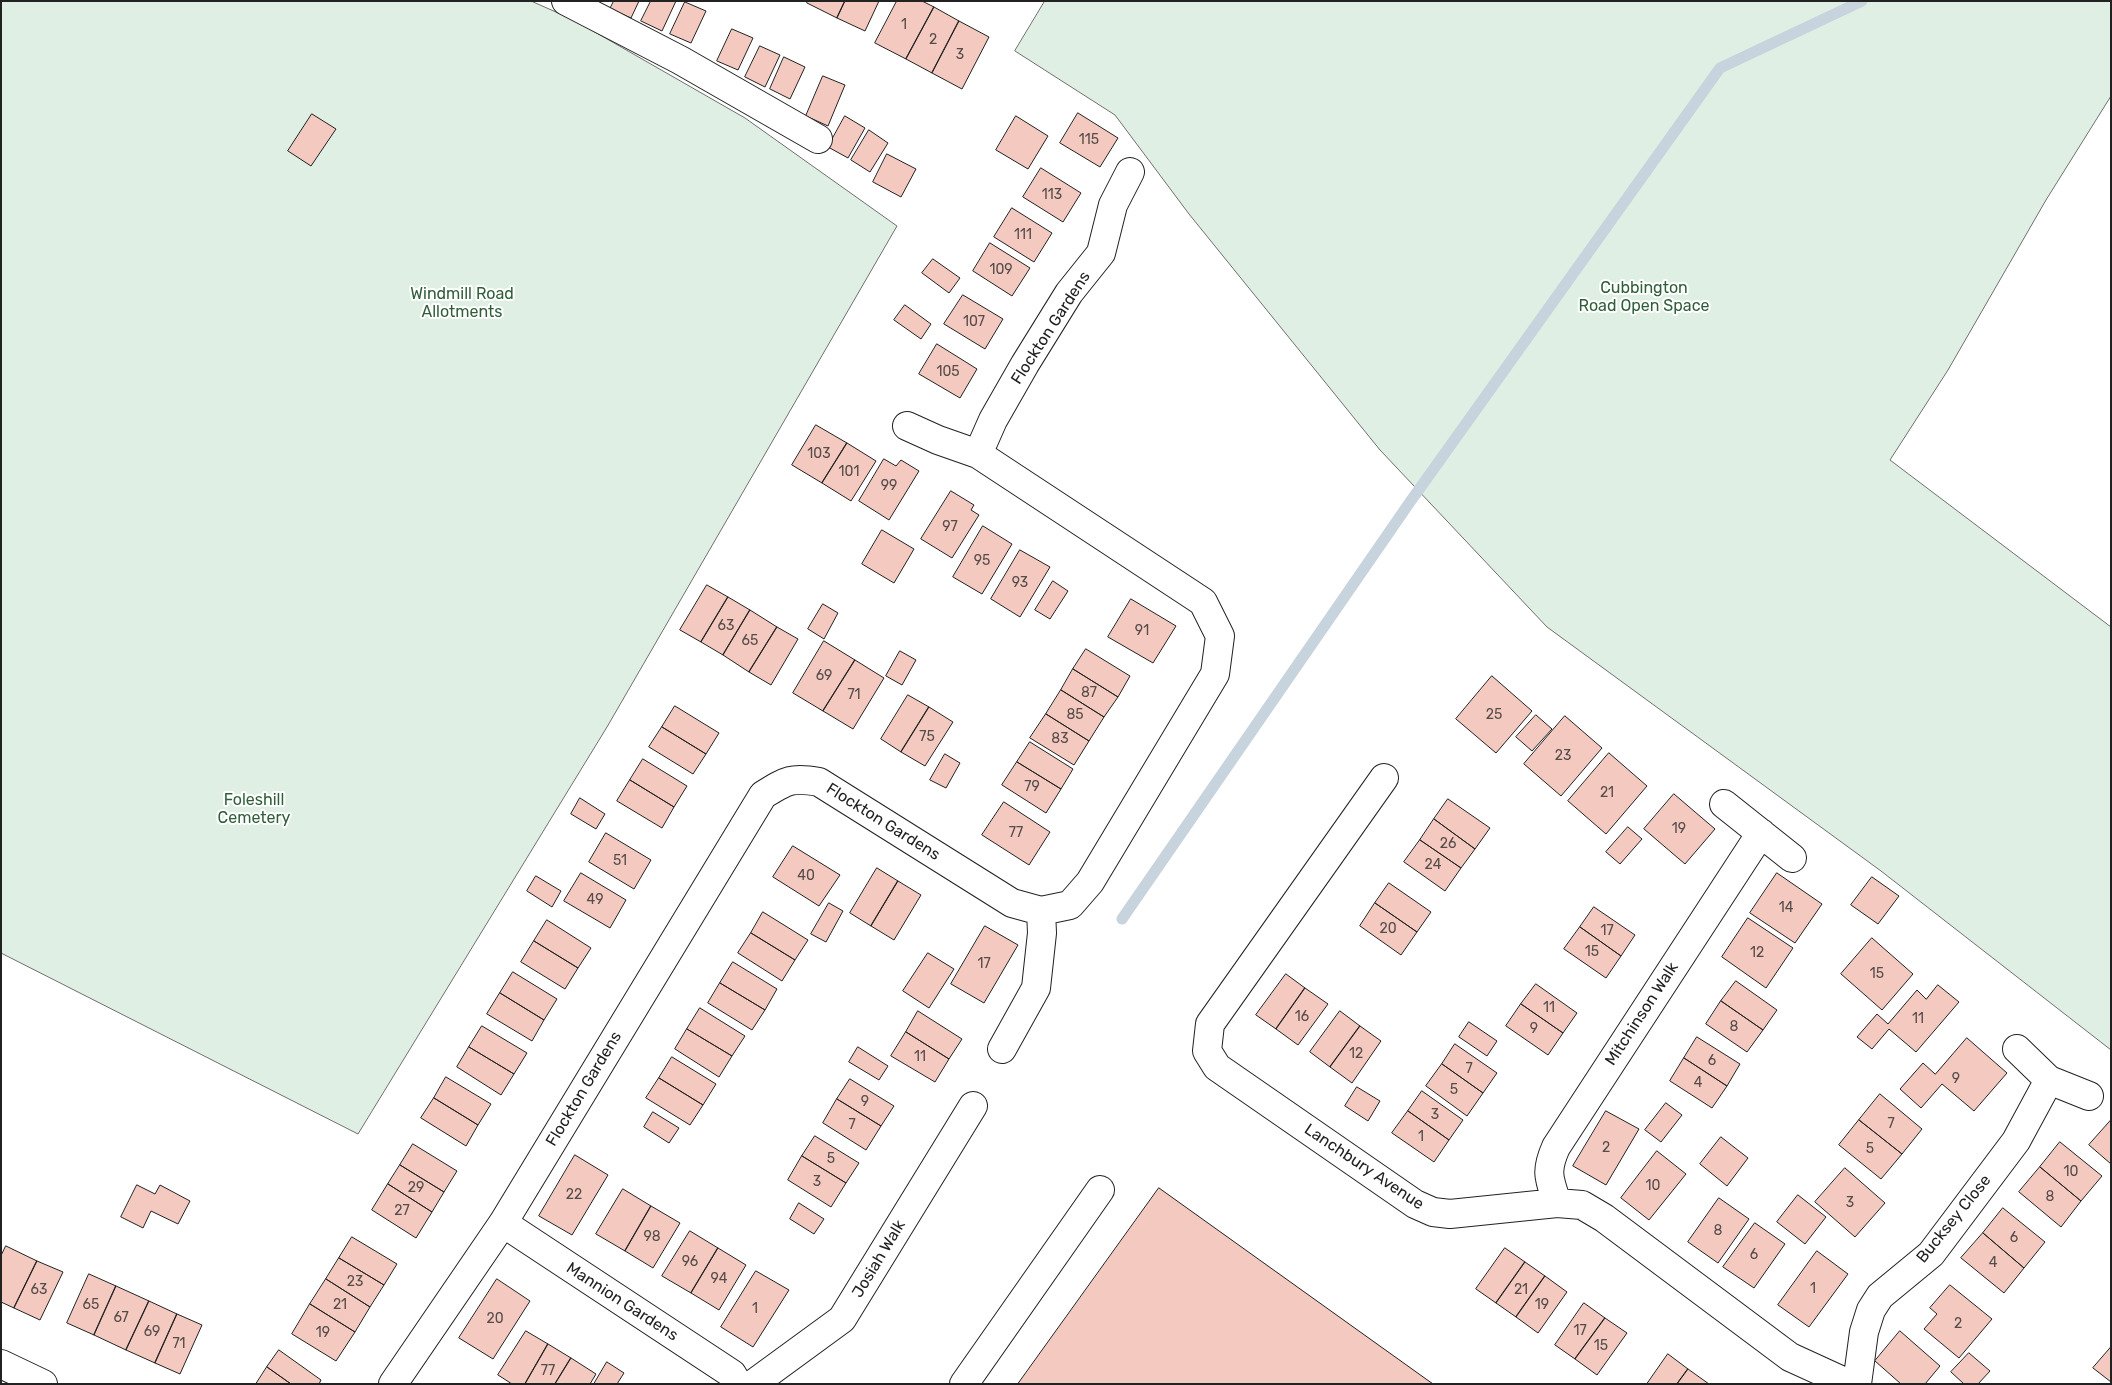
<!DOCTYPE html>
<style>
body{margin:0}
#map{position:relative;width:2112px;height:1385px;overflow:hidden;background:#fff;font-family:Rubik,sans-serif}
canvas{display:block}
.frame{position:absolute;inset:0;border:2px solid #222;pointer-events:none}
</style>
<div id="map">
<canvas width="2112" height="1385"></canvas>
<div class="frame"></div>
</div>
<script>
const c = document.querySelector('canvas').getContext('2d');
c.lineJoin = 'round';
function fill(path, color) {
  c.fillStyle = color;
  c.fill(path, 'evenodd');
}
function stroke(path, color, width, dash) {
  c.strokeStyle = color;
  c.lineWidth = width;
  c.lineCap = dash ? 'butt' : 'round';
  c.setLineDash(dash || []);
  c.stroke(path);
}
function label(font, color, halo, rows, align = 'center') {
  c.font = font + ' Rubik,sans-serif';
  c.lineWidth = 4;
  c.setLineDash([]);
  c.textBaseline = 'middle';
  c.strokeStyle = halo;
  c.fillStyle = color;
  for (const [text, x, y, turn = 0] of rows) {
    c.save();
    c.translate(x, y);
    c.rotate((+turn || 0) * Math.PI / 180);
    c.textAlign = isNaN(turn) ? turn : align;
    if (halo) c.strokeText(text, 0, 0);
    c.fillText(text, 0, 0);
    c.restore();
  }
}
const green = new Path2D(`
 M1 1H531L574 20 745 118 897 226 607 727 358 1134 1 953Z
 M1045 1H2111V96L2046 200 1948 370 1890 460 2111 627V1050L1881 871 1547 627 1380 450 1189 214 1115 115 1015 51Z`);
const stream = new Path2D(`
 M1122 919 1410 502 1720 68 1862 1`);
const building = new Path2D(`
 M614 1H639L631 18 610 9Z
 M651 1H676L662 31 641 21Z
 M808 1H845L837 18 807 3Z
 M845 1H879L865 31 837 18Z
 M897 1H922L934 7 906 59 875 43Z
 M685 2 706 11 691 43 670 34Z
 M934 7 959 21 932 73 906 59Z
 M959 21 989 37 962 89 932 73Z
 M732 29 753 38 738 70 717 61Z
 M760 46 780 55 765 87 745 77Z
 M784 57 805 67 790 99 770 89Z
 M823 76 845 85 828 126 806 116Z
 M1078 113 1118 138 1100 167 1060 143Z
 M312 114 336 129 311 166 288 151Z
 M845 116 865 128 848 158 828 147Z
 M1016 116 1048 136 1028 169 996 150Z
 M869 130 888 143 870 172 851 160Z
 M887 154 916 169 901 197 873 182Z
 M1041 168 1081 193 1063 222 1023 197Z
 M1012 208 1052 233 1034 262 994 237Z
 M990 243 1030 268 1012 296 973 271Z
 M933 259 960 278 949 293 922 273Z
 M963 295 1003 319 985 349 944 324Z
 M905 305 931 324 921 339 894 320Z
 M937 344 977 369 960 398 919 374Z
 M816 425 847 443 822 483 792 465Z
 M847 443 876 461 851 501 822 483Z
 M884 459 896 466 901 460 919 471 889 520 859 501Z
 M951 491 974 505 971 510 979 515 952 558 921 539Z
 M983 526 1012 544 982 594 953 577Z
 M882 530 914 549 894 583 862 564Z
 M1020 550 1050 567 1020 617 991 599Z
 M1053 581 1068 591 1050 619 1035 610Z
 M707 585 728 597 701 642 680 630Z
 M728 597 750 610 723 655 701 642Z
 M1131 599 1176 626 1153 663 1108 637Z
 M823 604 838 613 824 639 808 629Z
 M750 610 777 627 749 672 723 655Z
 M777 627 798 639 771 685 749 672Z
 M824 641 855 660 823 711 793 693Z
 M1086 649 1130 676 1118 697 1073 669Z
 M900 651 916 660 902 685 886 676Z
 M855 660 884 678 853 729 823 711Z
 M1073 669 1118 697 1104 717 1061 690Z
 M1492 676 1532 711 1496 753 1456 719Z
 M1061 690 1104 717 1089 741 1046 714Z
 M908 695 929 707 901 752 881 739Z
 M675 706 719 733 706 754 662 727Z
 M929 707 953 722 925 766 901 752Z
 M1046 714 1089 741 1074 765 1030 738Z
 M1536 715 1552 729 1532 751 1516 737Z
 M1565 716 1602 748 1561 796 1524 764Z
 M662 727 706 754 693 774 649 747Z
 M1030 742 1073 769 1061 789 1017 762Z
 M1609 753 1647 786 1606 834 1568 801Z
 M945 754 960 763 946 788 930 780Z
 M643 759 687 786 674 807 630 780Z
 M1017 762 1061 789 1046 813 1002 785Z
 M630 780 674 807 662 828 617 801Z
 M1674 794 1715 829 1685 864 1644 829Z
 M580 798 605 814 596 829 571 814Z
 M1448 799 1490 828 1475 849 1434 819Z
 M1004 802 1050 832 1029 865 982 835Z
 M1434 819 1475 849 1461 868 1420 840Z
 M1628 827 1642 839 1620 864 1606 852Z
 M606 833 651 860 634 889 589 862Z
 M1420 840 1461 868 1445 891 1404 862Z
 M793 846 840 875 819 906 773 877Z
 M877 868 898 881 871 926 850 913Z
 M581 873 626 900 610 928 564 901Z
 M1777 873 1822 904 1795 943 1750 913Z
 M536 876 561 891 552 907 527 891Z
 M1872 877 1899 896 1878 924 1851 905Z
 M898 881 921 895 894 940 871 926Z
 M1389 883 1431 912 1417 932 1375 903Z
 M829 903 843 911 826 942 811 934Z
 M1375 903 1417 932 1401 955 1360 926Z
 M1594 907 1635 935 1621 956 1580 927Z
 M763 912 808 940 795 960 751 933Z
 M1748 918 1793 948 1766 988 1722 957Z
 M547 920 591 948 578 968 534 941Z
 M985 926 1018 945 984 1003 951 984Z
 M1580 927 1621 956 1606 978 1564 949Z
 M751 933 795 960 782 981 738 953Z
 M1872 938 1913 974 1882 1010 1841 974Z
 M534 941 578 968 565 989 521 962Z
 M928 953 954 969 929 1008 903 991Z
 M733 962 777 989 765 1010 720 983Z
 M513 972 557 999 544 1020 500 993Z
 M1286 974 1305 988 1276 1029 1256 1015Z
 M1736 981 1777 1010 1763 1030 1721 1001Z
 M720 983 765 1010 752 1030 708 1003Z
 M1536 984 1577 1013 1563 1033 1521 1004Z
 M1938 985 1959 1002 1916 1052 1889 1029 1872 1049 1857 1037 1877 1014 1888 1024 1917 990 1926 999Z
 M1305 988 1328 1004 1298 1045 1276 1029Z
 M500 993 544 1020 532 1041 487 1014Z
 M1721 1001 1763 1030 1747 1052 1706 1024Z
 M1521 1004 1563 1033 1548 1055 1506 1026Z
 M700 1008 745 1036 732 1056 687 1029Z
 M918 1011 962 1039 949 1059 906 1032Z
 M1340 1011 1360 1026 1330 1067 1310 1052Z
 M1469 1022 1497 1041 1487 1056 1459 1037Z
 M482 1026 527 1053 514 1074 469 1047Z
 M1360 1026 1381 1041 1352 1083 1330 1067Z
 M687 1029 732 1056 719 1077 675 1049Z
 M906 1032 949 1059 935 1082 891 1056Z
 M1697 1037 1740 1064 1727 1086 1684 1058Z
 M1967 1038 2007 1073 1974 1111 1942 1084 1921 1108 1900 1089 1923 1063 1935 1074Z
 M1455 1044 1497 1073 1483 1093 1442 1064Z
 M469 1047 514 1074 501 1095 457 1067Z
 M858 1047 888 1066 879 1080 849 1062Z
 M672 1057 716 1084 703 1105 659 1078Z
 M1684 1058 1727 1086 1712 1108 1670 1081Z
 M1442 1064 1483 1093 1467 1116 1426 1086Z
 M446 1077 491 1104 478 1125 434 1098Z
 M659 1078 703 1105 690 1125 646 1098Z
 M850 1079 894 1106 881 1126 837 1099Z
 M1357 1087 1380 1101 1368 1121 1345 1106Z
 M1422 1091 1463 1120 1449 1140 1408 1111Z
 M1880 1094 1922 1129 1902 1154 1859 1120Z
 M434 1098 478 1125 466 1146 421 1118Z
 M837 1099 881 1126 866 1150 823 1123Z
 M1666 1103 1682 1115 1661 1142 1645 1130Z
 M1408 1111 1449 1140 1434 1162 1392 1133Z
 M1606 1111 1639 1129 1606 1185 1573 1166Z
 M653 1112 679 1128 669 1143 644 1127Z
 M1859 1120 1902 1154 1881 1179 1839 1145Z
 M2111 1120V1164L2089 1145Z
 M815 1136 859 1163 846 1183 802 1156Z
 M1721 1137 1748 1158 1727 1186 1700 1164Z
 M2060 1142 2102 1176 2081 1201 2040 1167Z
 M413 1144 457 1171 444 1192 400 1165Z
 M1657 1151 1686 1174 1649 1220 1621 1198Z
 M575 1155 608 1175 572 1235 539 1216Z
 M802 1156 846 1183 831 1207 788 1180Z
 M400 1165 444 1192 432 1212 388 1184Z
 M2040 1167 2081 1201 2061 1227 2019 1192Z
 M1845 1168 1885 1203 1855 1237 1815 1202Z
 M388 1184 432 1212 416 1238 372 1210Z
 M137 1185 155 1194 160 1185 190 1201 178 1224 151 1211 143 1228 121 1217Z
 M1159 1188 1433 1384H1018Z
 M623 1189 651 1206 625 1251 596 1234Z
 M1798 1195 1826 1217 1805 1244 1777 1222Z
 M1719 1198 1749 1219 1718 1263 1688 1242Z
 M799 1203 824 1219 814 1234 790 1219Z
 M651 1206 680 1223 653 1268 625 1251Z
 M2003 1208 2045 1242 2024 1268 1983 1233Z
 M1755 1223 1785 1244 1754 1288 1723 1267Z
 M690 1231 718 1248 691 1293 662 1276Z
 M1983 1233 2024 1268 2004 1293 1961 1258Z
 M352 1237 397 1264 384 1285 339 1258Z
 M6 1246 37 1261 14 1308 1 1302V1256Z
 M718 1248 746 1265 719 1310 691 1293Z
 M1505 1248 1525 1262 1496 1303 1476 1289Z
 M1817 1251 1848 1274 1809 1327 1778 1305Z
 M339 1258 384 1285 370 1307 326 1279Z
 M37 1261 63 1272 40 1320 14 1308Z
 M1525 1262 1545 1276 1516 1317 1496 1303Z
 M756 1271 789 1290 753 1347 721 1327Z
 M89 1274 116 1286 94 1335 67 1323Z
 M1545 1276 1567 1292 1538 1333 1516 1317Z
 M326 1279 370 1307 355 1332 310 1304Z
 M497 1279 530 1301 493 1359 459 1338Z
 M1950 1285 1992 1319 1959 1358 1924 1329 1937 1314 1930 1308Z
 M116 1286 149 1301 126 1350 94 1335Z
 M149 1301 177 1314 155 1363 126 1350Z
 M1584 1303 1605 1318 1575 1359 1555 1345Z
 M310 1304 355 1332 336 1361 292 1334Z
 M177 1314 202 1325 180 1374 155 1363Z
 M1605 1318 1627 1333 1597 1375 1575 1359Z
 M526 1331 548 1344 525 1384H512L498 1375Z
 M1900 1331 1940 1366 1925 1384H1901L1875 1361Z
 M548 1344 571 1358 555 1384H525Z
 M2111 1347V1382L2093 1368Z
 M279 1350 321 1380 319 1384H291L267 1367Z
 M1969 1353 1990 1371 1978 1384H1964L1951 1372Z
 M1668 1354 1688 1369 1677 1384H1647Z
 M571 1358 596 1374 590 1384H555Z
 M607 1362 624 1373 617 1384H594Z
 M267 1367 291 1384H256Z
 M1688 1369 1709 1384H1677Z`);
const minor = new Path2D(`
 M566 1 680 60 818 139
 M978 454 993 420 1025 364 1069 293 1101 253 1113 205 1130 172
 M1384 778 1210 1024 1207 1051 1217 1067 1415 1204 1433 1212 1450 1214 1557 1203 1582 1205 1604 1218 1790 1357 1849 1384
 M1724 804 1792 858
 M1002 1049 1036 988 1042 933 1041 911
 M2017 1049 2049 1080 2089 1096
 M1557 1203C1549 1178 1545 1172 1556 1147L1761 833
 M503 1223 732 1374 738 1384
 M1 1364 43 1384
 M393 1384 503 1223 763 795C787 780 792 777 819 782L1012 903 1041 911 1070 905 1090 882 1215 674 1220 636 1203 602 978 454 938 440 907 426
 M753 1384 842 1319 973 1106
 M964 1384 1100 1190
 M1857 1384 1864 1332 1871 1310 1880 1296 1931 1254 2016 1141 2049 1080`);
const numberNames = [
 ["1",904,25],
 ["2",933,40],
 ["3",960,55],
 ["115",1089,140],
 ["113",1052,195],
 ["111",1023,235],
 ["109",1001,270],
 ["107",974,322],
 ["105",948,372],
 ["103",819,454],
 ["101",849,472],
 ["99",889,486],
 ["97",950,527],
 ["95",982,561],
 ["93",1020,583],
 ["63",726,626],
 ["91",1142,631],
 ["65",750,641],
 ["69",824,676],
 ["87",1089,693],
 ["71",854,695],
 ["85",1075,715],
 ["25",1494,715],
 ["75",927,737],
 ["83",1060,739],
 ["23",1563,756],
 ["79",1032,787],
 ["21",1607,793],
 ["19",1679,829],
 ["77",1016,833],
 ["26",1448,844],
 ["51",620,861],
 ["24",1433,865],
 ["40",806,876],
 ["49",595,900],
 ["14",1786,908],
 ["20",1388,929],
 ["17",1607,931],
 ["15",1592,952],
 ["12",1757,953],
 ["17",984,964],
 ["15",1877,974],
 ["11",1549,1008],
 ["16",1302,1017],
 ["11",1918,1019],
 ["8",1734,1027],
 ["9",1534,1029],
 ["12",1356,1054],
 ["11",920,1057],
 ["6",1712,1061],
 ["7",1469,1069],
 ["9",1956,1079],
 ["4",1698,1083],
 ["5",1454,1090],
 ["9",865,1102],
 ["3",1435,1115],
 ["7",1891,1124],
 ["7",852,1125],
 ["1",1421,1137],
 ["2",1606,1148],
 ["5",1870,1149],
 ["5",831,1159],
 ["10",2071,1172],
 ["3",817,1182],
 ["10",1653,1186],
 ["29",416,1188],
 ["22",574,1195],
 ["8",2050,1197],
 ["3",1850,1203],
 ["27",402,1211],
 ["8",1718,1231],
 ["98",652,1237],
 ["6",2014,1238],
 ["6",1754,1255],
 ["96",690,1262],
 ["4",1993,1263],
 ["94",719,1279],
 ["23",355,1282],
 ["1",1813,1289],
 ["63",39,1290],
 ["21",1521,1290],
 ["65",91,1305],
 ["21",340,1305],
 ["19",1542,1305],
 ["1",755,1309],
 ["67",121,1318],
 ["20",495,1319],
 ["2",1958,1324],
 ["17",1580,1331],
 ["69",152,1332],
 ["19",323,1333],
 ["71",179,1344],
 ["15",1601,1346],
 ["77",548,1371]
];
const parkNames = [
 ["Cubbington",1644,288],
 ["Road Open Space",1644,306],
 ["Windmill Road",462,294],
 ["Allotments",462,312],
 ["Foleshill",254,800],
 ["Cemetery",254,818]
];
const streetNames = [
 ["Flockton Gardens",1051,328,-57],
 ["Flockton Gardens",883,822,32],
 ["Mitchinson Walk",1642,1014,-57],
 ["Flockton Gardens",584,1089,-59],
 ["Lanchbury Avenue",1364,1167,34],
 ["Bucksey Close",1954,1219,-51],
 ["Josiah Walk",879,1259,-59],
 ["Mannion Gardens",622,1302,33]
];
fill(green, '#e0efe3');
stroke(green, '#6f6f6f', 1);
stroke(stream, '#c7d3dd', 11);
fill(building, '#f3c9c0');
stroke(building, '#222', 1);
stroke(minor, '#222', 30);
stroke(minor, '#fff', 28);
label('14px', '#564c4a', null, numberNames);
label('16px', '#2f5e38', '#fff', parkNames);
label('16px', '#222', '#fff', streetNames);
</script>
